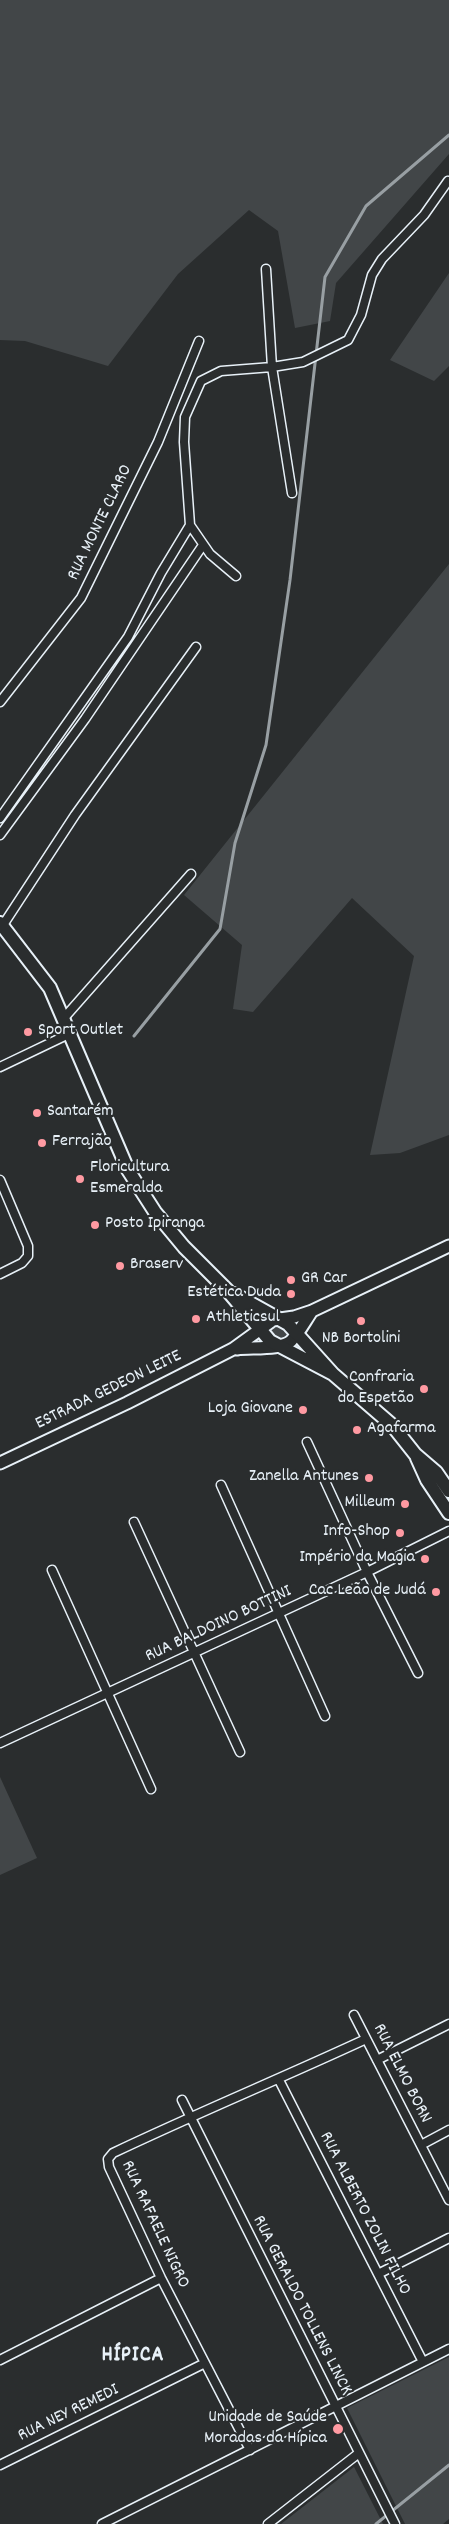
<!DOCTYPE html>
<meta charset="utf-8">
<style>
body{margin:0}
canvas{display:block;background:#2a2d2e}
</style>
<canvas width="449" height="2524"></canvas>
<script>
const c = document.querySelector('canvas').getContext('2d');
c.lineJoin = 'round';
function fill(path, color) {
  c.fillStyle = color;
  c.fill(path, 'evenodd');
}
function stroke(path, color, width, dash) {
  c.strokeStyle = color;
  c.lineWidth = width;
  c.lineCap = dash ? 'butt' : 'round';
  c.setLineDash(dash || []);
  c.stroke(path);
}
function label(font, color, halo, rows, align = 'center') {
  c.font = font + ' Dekko,sans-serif';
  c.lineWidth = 4.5;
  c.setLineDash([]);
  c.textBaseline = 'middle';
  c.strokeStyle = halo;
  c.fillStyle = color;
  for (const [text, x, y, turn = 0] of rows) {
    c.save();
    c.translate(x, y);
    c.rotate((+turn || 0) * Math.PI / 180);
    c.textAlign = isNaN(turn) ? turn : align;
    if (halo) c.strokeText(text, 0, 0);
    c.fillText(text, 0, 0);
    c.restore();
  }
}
const green = new Path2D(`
 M0 0H449V154L336 283 330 321 295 328 278 231 249 210 178 274 108 366 25 341 0 340Z
 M449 273V366L434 381 390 360Z
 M449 564V1135L400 1153 370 1155 414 956 352 898 253 1012 233 1009 242 945 184 895Z
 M279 1324 289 1332 284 1342 271 1335 272 1329Z
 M0 1777 37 1858 0 1875Z
 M449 2357V2519L443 2524H405L347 2408Z
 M354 2467 383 2524H281Z`);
const stream = new Path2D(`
 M134 1036 220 929 235 843 266 745 290 580 325 277 366 206 449 135
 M376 2524 449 2465`);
const street = new Path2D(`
 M266 269 272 367 292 493
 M236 576 210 554 190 525 184 442 185 417 201 381 221 371 272 367 303 362 348 340 361 315 372 275 382 259 424 215 448 181
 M0 702 81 598 158 442 199 341
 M0 818 128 637 161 573 190 525
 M0 835 85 719 203 545
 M3 925 75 815 196 647
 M64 1018 191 874
 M0 1067 71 1033
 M0 1180 28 1246V1256L22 1263 0 1274
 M307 1442 367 1572 418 1673
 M221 1485 325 1716
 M134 1522 240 1752
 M52 1570 151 1789
 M0 1743 367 1572 449 1531
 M354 2015 449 2200
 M377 2060 449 2024
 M279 2080 423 2362
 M182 2100 395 2524
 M421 2145 449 2130
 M378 2274 449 2238
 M0 2360 161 2278
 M250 2450 161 2278 109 2167 108 2159 113 2153C197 2113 282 2078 366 2039
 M0 2465 205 2363
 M102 2524 449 2349
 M268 2524 359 2453`);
const secondary = new Path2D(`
 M237 1349C251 1347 282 1350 291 1341 299 1333 305 1321 312 1311
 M0 1463 127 1403 233 1349 273 1320 294 1317 312 1311 449 1246`);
const primary = new Path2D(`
 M0 923 50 988 128 1170 155 1212 184 1247 227 1290 270 1341 333 1374
 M234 1294 288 1324 333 1374 392 1425 415 1454 436 1472 449 1491
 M417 1458 427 1480 449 1513`);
const markers = [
 [28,1032,5,"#ff9aa2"],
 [37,1113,5,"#ff9aa2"],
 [42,1143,5,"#ff9aa2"],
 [80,1179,5,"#ff9aa2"],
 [95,1225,5,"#ff9aa2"],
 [120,1266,5,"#ff9aa2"],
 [291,1280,5,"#ff9aa2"],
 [291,1294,5,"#ff9aa2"],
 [196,1319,5,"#ff9aa2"],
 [361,1321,5,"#ff9aa2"],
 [424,1389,5,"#ff9aa2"],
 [303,1410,5,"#ff9aa2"],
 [357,1430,5,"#ff9aa2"],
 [369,1478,5,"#ff9aa2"],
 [405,1504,5,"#ff9aa2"],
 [400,1533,5,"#ff9aa2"],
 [425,1559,5,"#ff9aa2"],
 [436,1592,5,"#ff9aa2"],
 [338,2429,6,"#ff9aa2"]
];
const streetNames = [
 ["RUA MONTE CLARO",101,523,-64],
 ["ESTRADA GEDEON LEITE",109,1391,-26],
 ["RUA BALDOINO BOTTINI",219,1625,-25],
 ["RUA ELMO BORN",401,2074,63],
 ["RUA ALBERTO ZOLIN FILHO",364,2214,63],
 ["RUA RAFAELE NIGRO",154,2225,65],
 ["RUA GERALDO TOLLENS LINCK",301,2306,63],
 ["RUA NEY REMEDI",69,2414,-26]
];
const poiNames = [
 ["Sport Outlet",38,1032],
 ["Santarém",47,1113],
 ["Ferrajão",52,1143],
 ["Floricultura",90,1169],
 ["Esmeralda",90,1190],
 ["Posto Ipiranga",105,1225],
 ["Braserv",130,1266],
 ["GR Car",301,1280],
 ["Estética Duda",281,1294,"right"],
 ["Athleticsul",206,1319],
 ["NB Bortolini",361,1340,"center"],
 ["Confraria",414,1379,"right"],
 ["do Espetão",414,1400,"right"],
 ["Loja Giovane",293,1410,"right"],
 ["Agafarma",367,1430],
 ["Zanella Antunes",359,1478,"right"],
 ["Milleum",395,1504,"right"],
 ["Info-Shop",390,1533,"right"],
 ["Império da Magia",415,1559,"right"],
 ["Cac Leão de Judá",426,1592,"right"],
 ["Unidade de Saúde",327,2419,"right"],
 ["Moradas da Hípica",327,2440,"right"]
];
const districtNames = [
 ["HÍPICA",133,2357]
];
fill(green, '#424648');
stroke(stream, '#989fa3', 3);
stroke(street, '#e8f1f8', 11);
stroke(secondary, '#e8f1f8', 15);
stroke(primary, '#e8f1f8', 16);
stroke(street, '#2a2d2e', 8);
stroke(secondary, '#2a2d2e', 11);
stroke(primary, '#2a2d2e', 12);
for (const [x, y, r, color] of markers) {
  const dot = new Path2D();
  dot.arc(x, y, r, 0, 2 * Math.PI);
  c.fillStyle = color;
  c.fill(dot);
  stroke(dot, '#2a2d2e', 2);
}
label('18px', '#e8f1f8', '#2a2d2e', streetNames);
label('18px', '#e8f1f8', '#2a2d2e', poiNames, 'left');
c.letterSpacing = '1px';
label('bold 22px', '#e8f1f8', '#2a2d2e', districtNames);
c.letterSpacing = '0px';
</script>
